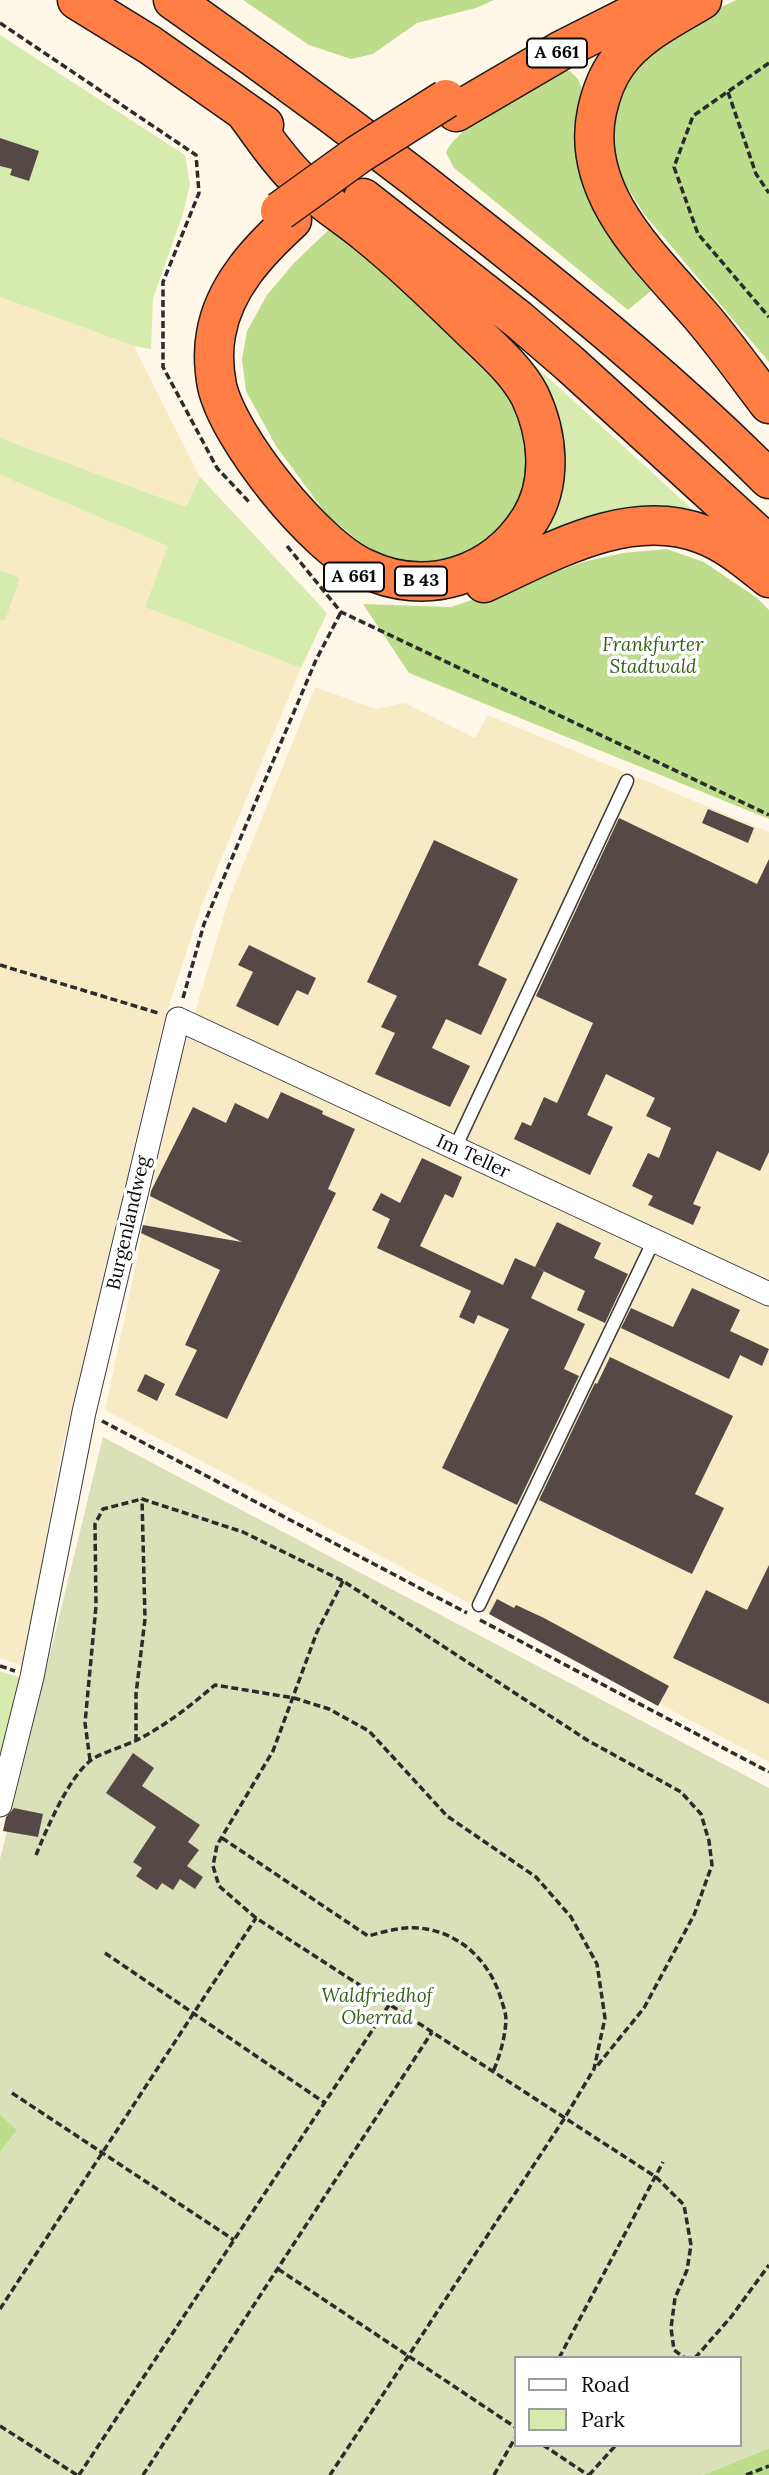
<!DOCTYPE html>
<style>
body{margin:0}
#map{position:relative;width:769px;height:2475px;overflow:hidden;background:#fff7e8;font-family:Lora,serif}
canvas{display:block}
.legend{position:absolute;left:514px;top:2356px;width:228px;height:91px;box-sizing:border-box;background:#fff;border:2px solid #9d9d9d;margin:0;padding:9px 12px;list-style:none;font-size:21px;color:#0a0a0a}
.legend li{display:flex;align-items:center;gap:14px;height:35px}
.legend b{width:35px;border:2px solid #9d9d9d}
</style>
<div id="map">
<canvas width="769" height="2475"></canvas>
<ul class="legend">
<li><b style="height:9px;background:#fff"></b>Road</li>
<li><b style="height:19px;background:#d7ebaf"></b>Park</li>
</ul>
</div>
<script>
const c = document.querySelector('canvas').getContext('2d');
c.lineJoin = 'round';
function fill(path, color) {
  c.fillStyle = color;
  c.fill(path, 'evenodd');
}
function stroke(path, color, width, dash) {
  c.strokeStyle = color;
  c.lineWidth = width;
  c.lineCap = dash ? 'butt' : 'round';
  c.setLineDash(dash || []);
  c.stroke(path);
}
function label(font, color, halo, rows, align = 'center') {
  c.font = font + ' Lora,serif';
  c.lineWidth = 7;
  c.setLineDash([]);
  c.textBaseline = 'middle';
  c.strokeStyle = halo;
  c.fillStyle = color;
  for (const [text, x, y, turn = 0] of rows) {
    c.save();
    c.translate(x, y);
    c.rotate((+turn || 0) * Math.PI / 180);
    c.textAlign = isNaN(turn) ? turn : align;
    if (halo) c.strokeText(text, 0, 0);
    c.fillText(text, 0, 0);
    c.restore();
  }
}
const farmland = new Path2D(`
 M0 297 134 346 200 477 186 507 0 438Z
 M0 475 169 546 145 607 301 668 201 907 163 1024 61 1454 23 1666 0 1658V620L5 621 20 578 0 570Z
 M315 687 376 709 405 703 475 738 488 715 769 832V1762L105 1410 176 1075 229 899Z`);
const green = new Path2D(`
 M0 35 185 155 190 185 183 213 153 299 151 349 134 346 0 297Z
 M533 364 713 528 531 553 530 368Z
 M0 438 186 507 200 477 327 613 301 668 145 607 168 546 0 475Z
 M0 570 20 578 5 621 0 620Z
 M0 1671 21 1678 0 1756Z`);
const forest = new Path2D(`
 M243 0H494L476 8 417 23 373 54 351 59 309 45Z
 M736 0H769V362L644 214 614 166 608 138 618 93 647 49 682 26Z
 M562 71H570L578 79 582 89 578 111 583 189 615 241 652 290 628 310 454 168 446 153C456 125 535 87 562 71Z
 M337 222 508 379 537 472 505 535 444 562 401 561 368 549 327 515 276 446 246 391 242 359 247 331 267 295 294 263Z
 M666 549 704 562 757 598 769 610V819L409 673 363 604 451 607 587 561 623 553Z
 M0 2114 17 2130 0 2153Z
 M769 2448V2475H703Z`);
const cemetery = new Path2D(`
 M103 1437 769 1788V2448L703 2475H0V2153L17 2130 0 2114V1859ZM515 2358H739V2445H515Z`);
const building = new Path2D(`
 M0 138 39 151 29 181 10 175 12 169 0 166Z
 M708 809 754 828 748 843 702 823Z
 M619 818 757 884 769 859V1152L760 1171 717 1151 693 1204 701 1207 693 1225 648 1205 653 1196 632 1186 648 1153 659 1158 671 1128 646 1116 655 1098 606 1074 587 1115 613 1127 590 1175 514 1139 522 1122 531 1126 544 1097 557 1103 593 1023 536 996Z
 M434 840 518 879 478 965 507 979 481 1035 446 1019 432 1048 470 1066 450 1107 375 1074 395 1033 381 1027 397 996 367 982Z
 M249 945 316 978 308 995 297 990 278 1026 236 1006 253 972 238 965Z
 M281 1092 323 1111 322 1114 355 1129 328 1189 336 1193 227 1419 175 1395 197 1350 185 1345 220 1270 141 1233 143 1225 242 1242 150 1196 151 1191 193 1107 226 1123 235 1103 268 1119Z
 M422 1158 462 1177 453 1198 445 1194 420 1246 503 1285 515 1258 544 1271 531 1298 585 1324 564 1369 579 1376 517 1505 442 1468 509 1329 478 1315 474 1324 459 1317 471 1291 377 1248 390 1219 372 1210 381 1193 400 1203Z
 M557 1222 601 1243 594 1258 628 1274 605 1323 577 1310 585 1291 535 1267Z
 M692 1288 740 1310 730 1331 769 1349 762 1366 740 1355 729 1379 621 1328 631 1308 673 1327Z
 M610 1357 733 1416 695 1494 724 1508 692 1574 539 1500 595 1383 597 1384Z
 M145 1374 165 1384 157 1401 137 1391Z
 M769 1565V1704L673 1658 706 1590 747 1610Z
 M497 1599 514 1608 516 1605 544 1618 669 1686 658 1706 489 1614Z
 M133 1753 154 1768 142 1786 200 1825 188 1842 199 1850 187 1866 203 1877 195 1889 180 1879 173 1890 162 1883 157 1890 136 1876 142 1868 133 1862 156 1827 106 1793Z
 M14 1808 43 1814 38 1837 3 1831 6 1817Z`);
const path = new Path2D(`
 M0 23 196 155 199 193 163 282V367L217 468 250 503
 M769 63 693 116 674 167 698 234 769 317
 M728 92 756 174 769 193
 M287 546 341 612 769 815
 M0 965 158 1013
 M183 998 204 924 316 660 341 612
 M102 1421 467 1613
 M343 1581 317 1632 273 1751 217 1845 213 1866 219 1886 256 1918 656 2177 684 2205 691 2245 687 2270 675 2298 671 2328 674 2350 685 2358
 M480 1620 769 1772
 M0 1666 15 1671
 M136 1741V1694L145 1619 142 1499
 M90 1760 85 1723 96 1606 95 1524 103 1509 142 1499 243 1532 343 1581 587 1740 681 1792 701 1814 709 1841 712 1865 694 1915 644 2008 597 2066
 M222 1838 368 1936C387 1931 406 1925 426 1929 463 1935 491 1964 501 1999 503 2005 506 2013 506 2020 505 2038 500 2055 493 2072
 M36 1855C47 1828 68 1779 90 1761 100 1753 122 1747 135 1741 165 1726 189 1707 215 1685L294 1698 329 1709 369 1731 447 1816 536 1877 571 1917 597 1964 605 2018 594 2069 564 2119 330 2475
 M105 1953 325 2103
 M12 2093 234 2240
 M278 2269 515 2427
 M0 2309 256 1918
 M559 2358 663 2162
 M695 2358 731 2317 769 2265
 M0 2426 77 2475
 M543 2445 588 2475
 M79 2475 389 2005
 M143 2475 432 2032
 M494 2475 515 2438
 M589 2475 616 2445
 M746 2475 769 2466`);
const lane = new Path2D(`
 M455 1148 627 781
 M479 1605 654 1240`);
const street = new Path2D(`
 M0 1805 32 1677 84 1412 178 1019 769 1294`);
const highway = new Path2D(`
 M77 0 150 45 264 125
 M173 0C282 76 388 155 492 238 588 314 682 392 769 479
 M702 0C672 18 638 34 617 63 606 78 601 93 597 111 579 194 652 259 701 316 725 344 746 374 769 404
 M244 111C261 133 277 159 298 179 318 199 344 215 366 233 403 263 438 297 473 331 493 350 517 371 530 396 548 434 553 482 530 519 494 576 426 598 364 568 315 546 229 439 217 386 214 370 213 350 216 334 224 287 258 251 292 220
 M456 112 562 50 661 0
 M363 198 519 320 569 363 769 545
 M484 583C550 553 628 506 702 534 727 543 749 562 769 578`);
const highwayBridge = new Path2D(`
 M280 211 359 154 446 99`);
const shields = [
 [557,53,60],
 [354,577,60],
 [421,581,52]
];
const shieldNames = [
 ["A 661",557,53],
 ["A 661",354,577],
 ["B 43",421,581]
];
const parkNames = [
 ["Frankfurter",653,646],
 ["Stadtwald",653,668],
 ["Waldfriedhof",377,1997],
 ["Oberrad",377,2019]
];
const streetNames = [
 ["Im Teller",473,1157,25],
 ["Burgenlandweg",129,1223,-77]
];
fill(farmland, '#f7ebc6');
fill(green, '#d7ebaf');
fill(forest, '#bddd8d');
fill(cemetery, '#dae1b8');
fill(building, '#544946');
stroke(lane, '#3d3d3d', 15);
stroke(street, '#3d3d3d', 25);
stroke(highway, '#1b1b1b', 41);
stroke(path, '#2c2c2c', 3.5, [7, 3.5]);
stroke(lane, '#fff', 12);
stroke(street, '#fff', 23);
stroke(highway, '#ff7e46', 38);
stroke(highwayBridge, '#1b1b1b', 41, []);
stroke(highwayBridge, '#ff7e46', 38);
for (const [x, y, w] of shields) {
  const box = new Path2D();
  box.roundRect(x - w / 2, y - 14.5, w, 29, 5);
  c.fillStyle = '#fff';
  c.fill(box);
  stroke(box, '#0a0a0a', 2);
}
label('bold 18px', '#0a0a0a', null, shieldNames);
label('italic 19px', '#336517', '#fff', parkNames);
label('19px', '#0a0a0a', '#fff', streetNames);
</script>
